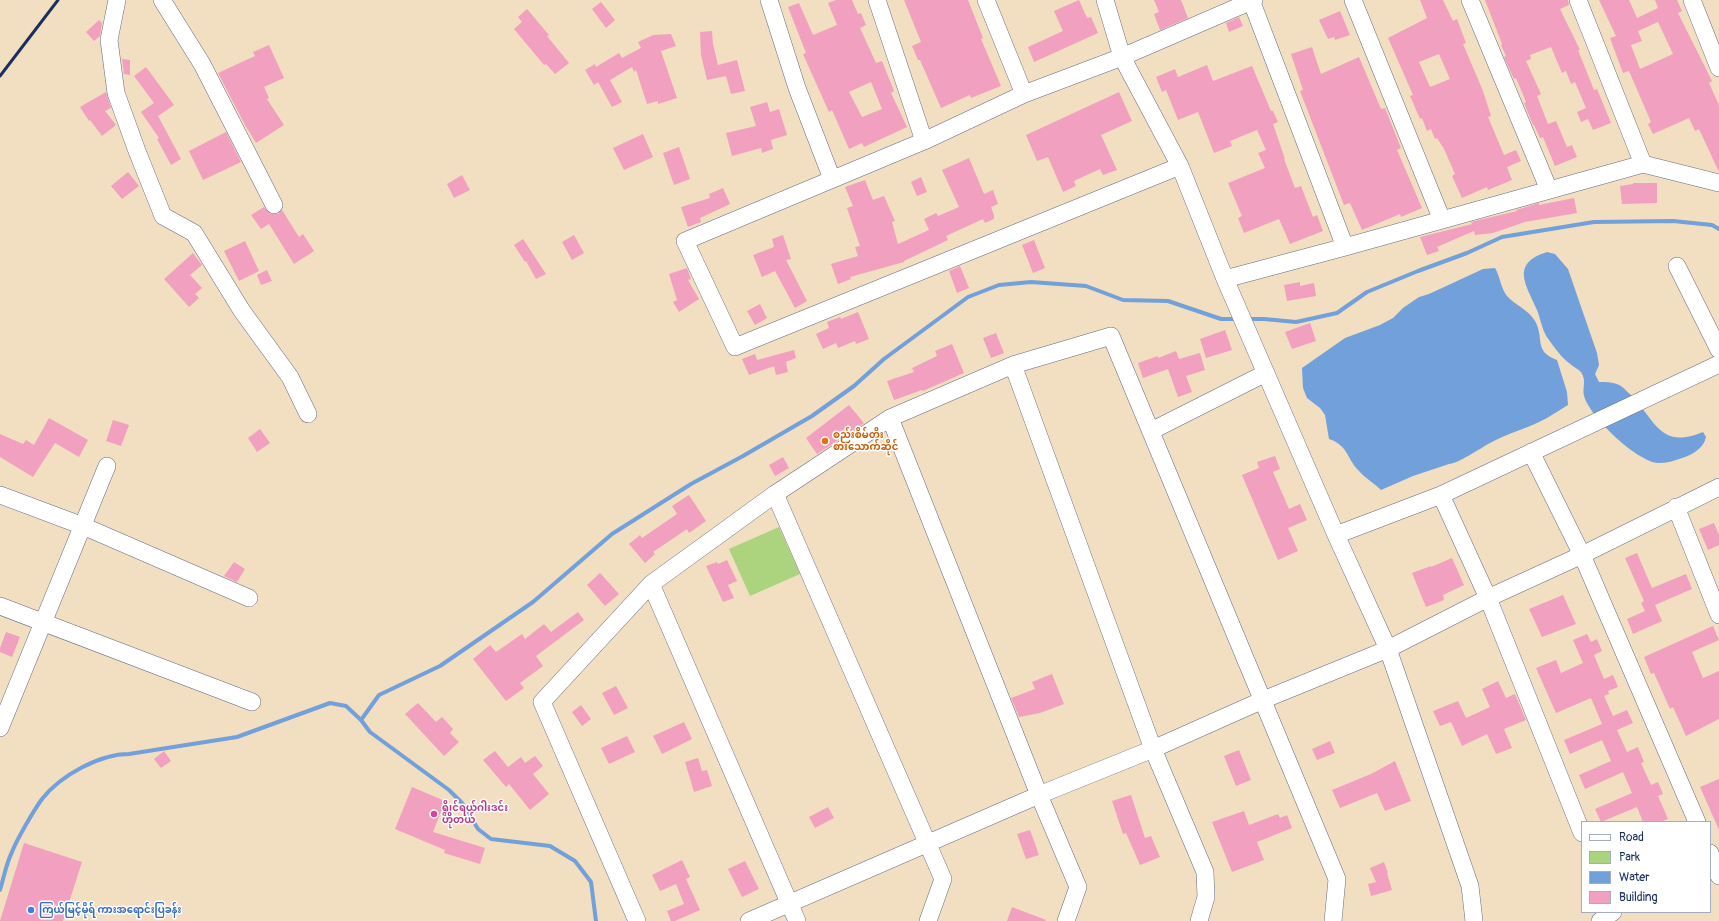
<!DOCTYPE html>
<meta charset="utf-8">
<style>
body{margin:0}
#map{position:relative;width:1719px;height:921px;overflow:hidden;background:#f2dec0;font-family:Pangolin,sans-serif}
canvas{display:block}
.legend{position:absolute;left:1581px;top:821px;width:130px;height:92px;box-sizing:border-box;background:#fff;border:1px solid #a4acbf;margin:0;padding:5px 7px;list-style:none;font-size:12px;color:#1b2f5e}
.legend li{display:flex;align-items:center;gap:8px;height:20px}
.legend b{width:20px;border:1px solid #a4acbf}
</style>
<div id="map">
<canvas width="1719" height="921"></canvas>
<ul class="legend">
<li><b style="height:5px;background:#fff"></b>Road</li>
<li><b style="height:11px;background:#acd37e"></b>Park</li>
<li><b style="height:11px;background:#72a0db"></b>Water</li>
<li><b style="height:11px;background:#f2a0bf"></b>Building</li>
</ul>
</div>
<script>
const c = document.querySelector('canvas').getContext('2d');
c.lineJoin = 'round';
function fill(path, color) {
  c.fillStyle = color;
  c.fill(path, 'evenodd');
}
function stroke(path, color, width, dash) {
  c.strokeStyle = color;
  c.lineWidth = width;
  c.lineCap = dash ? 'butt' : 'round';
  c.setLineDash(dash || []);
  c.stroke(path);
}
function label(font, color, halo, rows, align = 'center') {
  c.font = font + ' Pangolin,"Noto Sans Myanmar",sans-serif';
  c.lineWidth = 3;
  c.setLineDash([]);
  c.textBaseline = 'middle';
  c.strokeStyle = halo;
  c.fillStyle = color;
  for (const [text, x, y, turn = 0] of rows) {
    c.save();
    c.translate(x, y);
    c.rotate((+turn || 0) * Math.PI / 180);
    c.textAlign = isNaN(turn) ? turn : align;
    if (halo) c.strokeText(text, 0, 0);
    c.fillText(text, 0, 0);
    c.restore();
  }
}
const green = new Path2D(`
 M779 527 800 574 750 596 729 549Z`);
const water = new Path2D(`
 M1547 252 1555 254 1568 269 1597 353 1599 365 1595 374 1599 382C1606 382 1615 382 1621 386 1624 388 1627 392 1630 394 1656 420 1659 450 1703 432L1706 437C1704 448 1692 455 1682 458 1674 461 1667 463 1658 463 1636 461 1590 417 1584 396 1582 387 1587 381 1581 372 1578 369 1572 366 1569 363 1561 357 1555 348 1549 340 1542 331 1541 320 1537 310 1526 284 1510 264 1547 252Z
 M1495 268C1500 276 1501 289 1507 296 1515 305 1529 310 1535 321 1545 339 1533 351 1557 360L1567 392 1568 405C1561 409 1554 414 1547 418 1529 428 1508 433 1490 443 1481 448 1457 464 1449 464L1413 476 1381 490C1374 483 1365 478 1359 471 1346 458 1349 446 1329 439L1325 415 1320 408 1307 398 1303 388 1302 368 1345 338 1380 325 1393 318 1403 308 1419 297 1429 294 1483 269Z`);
const stream = new Path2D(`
 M1247 319H1264L1296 322 1337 313 1367 292 1418 271 1467 253 1502 237 1594 222 1673 221 1712 225 1719 229
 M361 720 379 695 440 666 533 602 612 534 691 484 743 456 812 416 854 386 884 359 968 297 999 285 1031 282 1086 286 1123 300 1168 301 1221 319H1238
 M0 890C4 877 6 864 12 852 17 839 34 810 42 799 61 775 100 754 129 754L237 737 330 703 346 706 361 720 370 732 449 790 462 803 478 829 491 839 550 846 575 861 591 882 596 921`);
const building = new Path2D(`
 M836 0H852L858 14 861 13 866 25 860 28 876 63 882 61 894 91 891 93 907 127 864 147 862 143 849 149 832 110 829 112 824 101 803 54 806 53 788 7 799 3 813 35 837 25 828 3ZM871 82 882 109 862 117 849 92Z
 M904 0H968L983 38 981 39 1001 86 971 98 970 95 941 108 920 60H918L912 46 921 42Z
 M1079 0 1087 18 1091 17 1098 33 1034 62 1028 47 1063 31 1054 11Z
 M1154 0H1181L1188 18 1160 30 1154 14 1159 12Z
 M1420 0H1443L1453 21 1457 19 1466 43 1463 44 1483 91 1491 116 1488 117 1504 155 1516 150 1521 161 1507 167 1512 180 1488 190 1487 187 1462 198 1452 176 1455 174 1444 149 1437 138 1435 139 1431 129 1427 131 1422 118 1420 119 1410 96 1413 95 1388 38 1427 18ZM1439 54 1450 79 1430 87 1419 62Z
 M1485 0H1568L1569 5 1560 9 1580 50H1578L1594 90 1597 89 1611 123 1593 130 1588 119 1581 122 1577 112 1586 108 1575 82 1571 84 1566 71 1562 73 1551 47 1530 55 1531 59 1526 61 1541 94 1537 96 1548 124 1556 121 1567 147 1572 145 1577 157 1555 166 1543 137 1540 138 1534 125H1533L1524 103 1526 102 1516 78 1514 79 1504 57 1506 56 1501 45 1502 44Z
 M1599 0H1629L1637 18 1658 8 1655 0H1677L1682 11 1678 13 1712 81 1709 83 1719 105V172L1699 129 1695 131 1689 118 1653 134 1648 124 1651 122 1629 71 1623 73 1610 38 1616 36ZM1658 22 1673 54 1640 69 1631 45 1642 41 1638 31Z
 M601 2 615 20 606 28 592 9Z
 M527 9 549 35 547 36 569 63 555 74 546 64 544 65 514 29 522 22 518 17Z
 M1340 11 1350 35 1335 40 1334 37 1328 39 1319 20Z
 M1239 17 1243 26 1229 32 1226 23Z
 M99 20 102 23 100 36 94 41 86 32Z
 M712 31 713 44 718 65 737 60 745 91 731 94 726 76 707 80 701 55 700 32Z
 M671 34 676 46 661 51 677 98 658 104V101L647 104 636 70 634 72 632 67 610 80 622 102 612 107 598 82 594 85 585 70 595 64 596 67 619 53 622 58 641 48 638 42 653 35Z
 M269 45 284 78 264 87 269 98 267 99 284 125 256 143 245 125 218 73 255 56 253 52Z
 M1312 47 1321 74 1359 57 1381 109 1385 108 1401 148 1397 150 1422 208 1401 217 1400 214 1362 230 1350 203 1344 205 1300 91 1303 90 1291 54Z
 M122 59 130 60V75L124 74Z
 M1207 65 1213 81 1252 66 1271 111H1273L1278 122 1273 124 1285 159H1284L1295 188 1301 186 1313 217 1317 215 1323 231 1290 244 1279 219 1244 233 1238 218 1242 216 1228 183 1265 168 1258 153 1266 150 1257 130 1230 141 1232 146 1214 153 1198 112 1178 120 1166 90 1162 92 1156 77 1175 69 1178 77Z
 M146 67 174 105 158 116 181 159 171 165 157 139 159 138 141 112 154 103 134 76Z
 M106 92 111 108 105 111 116 125 102 136 90 120 89 121 80 107Z
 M1119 92 1132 121 1101 135 1117 170 1103 175 1100 169 1074 181 1076 186 1063 192 1048 157 1037 161 1026 135Z
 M767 102 770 112 779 109 787 135 771 140 773 149 762 153 761 148 732 156 726 133 756 126 750 107Z
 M226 132 241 162 203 180 189 151Z
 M643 134 653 157 624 170 613 148Z
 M679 147 690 179 674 185 663 153Z
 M969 158 984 194 993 190 998 204 991 207 994 215V219L985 223 983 219 946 236 948 240 904 261V262L850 277 851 279 838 284 831 264 858 256 855 247 860 246 847 208 853 206 845 187 865 180 873 200 884 196 895 221 892 222 898 244 929 230 924 219 936 213 938 216 959 207 942 170Z
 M128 172 139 186 122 199 111 186Z
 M462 175 470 190 454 198 447 184Z
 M921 177 927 192 917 196 911 182Z
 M1633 183H1657V203L1622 204 1620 186 1633 184Z
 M723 188 730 204 700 218 701 222 688 227 681 207 710 198 709 194Z
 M1574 198 1577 213 1525 222 1493 233 1475 235 1474 231 1437 247 1439 251 1427 255 1420 237 1472 224 1471 222 1517 211 1516 210 1539 203V205Z
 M264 207 270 214H278L282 210 299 237 303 234 314 251 294 264 269 224 261 229 251 215Z
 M574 235 584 253 572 260 562 242Z
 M783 235 791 259 786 260 807 301 795 308 775 271 762 277 753 255 774 247 772 239Z
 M523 239 546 274 536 279 526 261 525 262 514 245Z
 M1034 240 1045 268 1033 273 1022 245Z
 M245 241 259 271 239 281 224 251Z
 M193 253 202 265 190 275 202 288 195 294 199 298 189 307 164 279Z
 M960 266 969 288 957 293 949 271Z
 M687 268 691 279 688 280 699 299 679 312 673 302 677 300 669 274Z
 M267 270 272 281 261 285 257 275Z
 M1300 282V286L1314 283 1316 296 1287 301 1284 285Z
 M760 304 767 318 755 325 747 311Z
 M858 312 869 339 856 344 855 341 838 348 836 343 823 349 816 334 829 328 827 322 840 317 841 319Z
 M1310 323 1316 341 1292 349 1285 332Z
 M1225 330 1232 350 1206 358 1200 339Z
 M996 333 1004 353 991 358 983 338Z
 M952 344 964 373 923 391 922 390 894 400 887 381 914 372 912 368 937 356 935 351Z
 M794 350 796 358 786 362 788 372 776 375 774 366 749 375 742 359 755 354 757 360Z
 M1176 351 1179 359 1200 353 1205 370 1186 376 1192 392 1178 397 1168 369 1143 378 1138 363 1158 356V358Z
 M849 405 864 423 817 454 806 438Z
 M49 418 88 440 79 457 55 443 33 477 0 457V434L23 444 26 440 34 445Z
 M113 420 129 425 121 446 106 441Z
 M260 429 270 443 257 452 248 438Z
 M1275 456 1280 469 1273 472 1289 509 1300 504 1307 520 1288 528 1298 551 1278 560 1242 475 1259 468 1257 462Z
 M783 457 789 468 775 476 769 465Z
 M689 495 706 521 689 533 687 529 653 552 655 554 645 563 629 544 640 535 642 538 677 514 672 506Z
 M1714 523 1719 535V545L1708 550 1699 529Z
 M1637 553 1652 588 1686 574 1692 589 1655 605 1662 621 1633 634 1627 619 1645 611 1641 603 1644 601 1625 558Z
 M1452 558 1464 585 1443 595 1444 600 1426 607 1412 573 1431 566V567Z
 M727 560 737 581 728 585 734 598 723 602 706 566 717 562 718 564Z
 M234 562 245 569 237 582 224 576Z
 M600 573 619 594 605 606 587 585Z
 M1563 595 1576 624 1542 637 1529 609Z
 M578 612 584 620 536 656 543 666 520 683 524 688 506 701 473 659 490 645 496 652 522 634 525 639 544 624 551 632Z
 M1713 626 1719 640 1692 652 1703 678 1719 671V719L1686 736 1673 707 1670 709 1654 673 1651 674 1644 657Z
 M6 632 20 637 12 657 0 652V648Z
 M1587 634 1591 642 1597 639 1602 651 1594 655 1604 679 1613 675 1618 687 1608 691 1609 694 1604 696 1613 716 1627 710 1633 723 1617 730 1627 752 1638 747 1644 762 1641 763 1651 785 1658 782 1663 794 1658 796 1668 819 1660 822H1643L1637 807 1601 822 1595 809 1632 793 1623 772 1585 789 1579 775 1611 761 1602 740 1570 754 1564 740 1602 724 1591 698 1556 713 1536 668 1556 660 1561 673 1583 663 1573 640Z
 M1052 674 1064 704 1040 713 1019 717 1011 698 1035 689 1032 682Z
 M1498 681 1506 698 1515 694 1526 720 1504 729 1512 748 1496 754 1487 734 1462 746 1451 722 1440 726 1433 711 1458 701 1466 718 1490 707 1482 689Z
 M616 686 628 708 614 715 602 693Z
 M418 703 436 722 442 717 453 729 450 733 459 742 444 756 405 714Z
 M581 705 591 719 582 726 572 712Z
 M684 722 692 739 662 754 653 736Z
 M627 736 635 752 609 764 601 748Z
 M1330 741 1335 753 1317 760 1312 749Z
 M1239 750 1251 780 1236 786 1224 756Z
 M164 751 171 761 161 768 154 759Z
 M495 751 508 767 521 757 525 763 535 756 543 766 533 774 549 794 530 810 509 784 506 787 483 760Z
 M698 758 702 771 707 770 712 786 694 792 685 762Z
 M1395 761 1411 801 1385 811 1377 793 1340 808 1332 790 1371 774Z
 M1719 779V830L1700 787Z
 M412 787 445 801 433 832 485 848 480 864 444 853 445 850 395 829Z
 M1131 795 1145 838 1151 836 1160 857 1140 865 1126 833 1123 834 1112 801Z
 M828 807 834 818 815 828 809 817Z
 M1244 811 1249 825 1278 814 1280 818 1287 815 1292 828 1257 842 1264 860 1232 872 1212 822Z
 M1030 830 1039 855 1026 859 1017 834Z
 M24 843 82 862 63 921H0Z
 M682 860 690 877 686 879 700 910 675 921H671L667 911 684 904 676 884 660 891 652 875Z
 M745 861 759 889 742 897 728 869Z
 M1384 862 1388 873H1387L1392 890 1371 896 1368 884 1376 882 1370 868Z
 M1012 907 1046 920 1045 921H1007Z`);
const minor = new Path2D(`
 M117 0 109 40 116 93 137 151 163 216 194 233 242 311 290 377 308 414
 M162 0 202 64 274 205
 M769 0 797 88 832 179
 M877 0 924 141
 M986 0 1024 94
 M1105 0 1122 57 1180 166 1225 279 1336 535 1388 649 1470 886 1474 921
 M1251 0 1345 247
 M1353 0 1442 220
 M1470 0 1549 190
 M1578 0 1643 164
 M1692 0 1719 68
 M1180 166 735 347 685 241 924 141 1024 94 1122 57 1254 0
 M1677 266 1719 350
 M1225 279 1345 247 1643 164 1719 183
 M1013 365 1153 749 1205 872 1206 897 1199 921
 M890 418 1039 795 1078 887 1066 921
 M1151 431 1266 373
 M1531 452 1582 555 1697 822
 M775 494 943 879 928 921
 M0 495 83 526 249 598
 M1441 495 1488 598 1582 833
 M1676 507 1719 615
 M1336 535 1441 495 1719 364
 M651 584 797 921
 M0 606 252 702
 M0 728 107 466
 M1710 853 1719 876
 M637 921 542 702 651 584 775 494 890 418 1013 365 1111 336 1337 879 1333 921
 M749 921 1039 795 1153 749 1263 700 1388 649 1488 598 1582 555 1719 487
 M1600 921 1613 912`);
const rail = new Path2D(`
 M0 76 58 0`);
const markers = [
 [825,441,4,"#e8710a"],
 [434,814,4,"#d1479c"],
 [31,910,4,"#3f7fe0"]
];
const foodNames = [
 ["စည်းစိမ်တိုး",833,435],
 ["စားသောက်ဆိုင်",833,447]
];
const hotelNames = [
 ["ရွိုင်ရယ်ဂါးဒင်း",442,808],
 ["ဟိုတယ်",442,820]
];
const shopNames = [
 ["ကြယ်မြင့်မိုရ် ကားအရောင်းပြခန်း",39,910]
];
fill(green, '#acd37e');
fill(water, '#72a0db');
stroke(stream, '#72a0db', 4);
fill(building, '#f2a0bf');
stroke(minor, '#666c80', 18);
stroke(minor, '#fff', 17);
stroke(rail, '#1b2f5e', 3);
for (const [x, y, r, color] of markers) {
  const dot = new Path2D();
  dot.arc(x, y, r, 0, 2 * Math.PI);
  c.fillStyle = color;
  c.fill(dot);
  stroke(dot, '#fff', 1.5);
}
label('bold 10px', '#c56008', '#fff', foodNames, 'left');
label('bold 10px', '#b23c85', '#fff', hotelNames, 'left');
label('bold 10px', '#366cbe', '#fff', shopNames, 'left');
</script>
